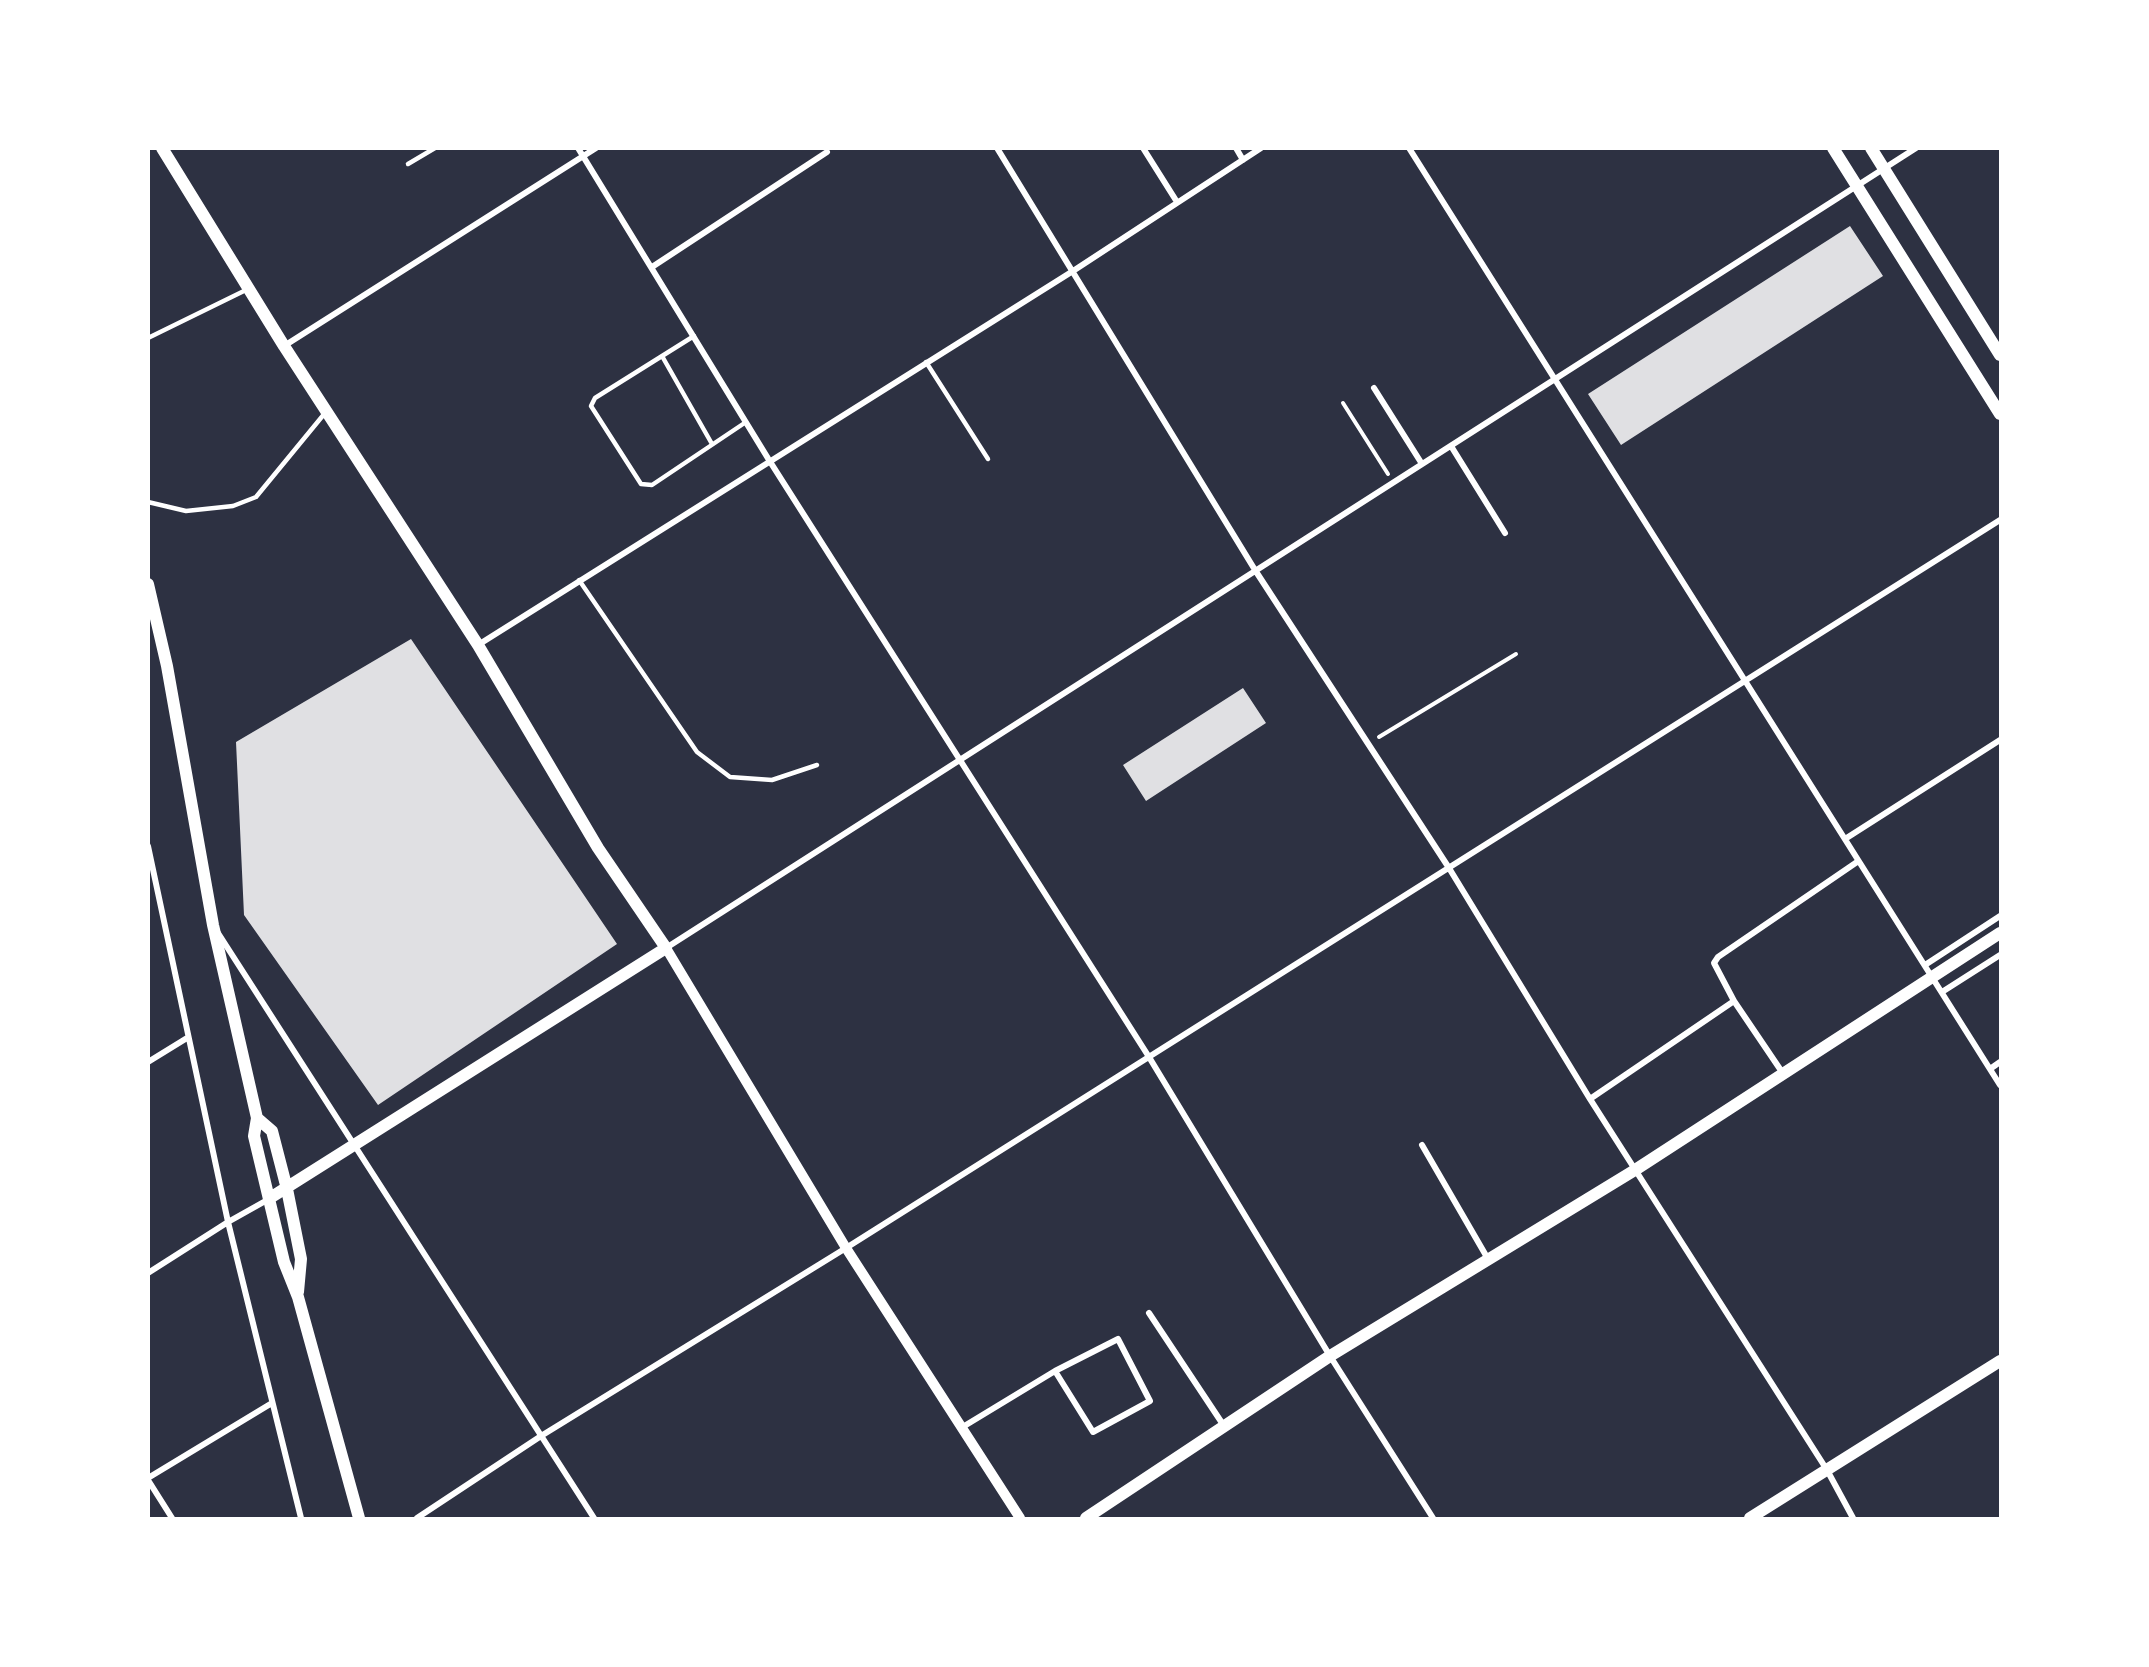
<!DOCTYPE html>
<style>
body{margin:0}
#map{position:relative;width:2149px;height:1667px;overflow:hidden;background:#2d3142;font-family:"Zilla Slab",serif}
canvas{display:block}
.frame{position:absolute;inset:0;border:150px solid #fff;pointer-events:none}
</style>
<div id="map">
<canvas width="2149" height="1667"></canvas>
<div class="frame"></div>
</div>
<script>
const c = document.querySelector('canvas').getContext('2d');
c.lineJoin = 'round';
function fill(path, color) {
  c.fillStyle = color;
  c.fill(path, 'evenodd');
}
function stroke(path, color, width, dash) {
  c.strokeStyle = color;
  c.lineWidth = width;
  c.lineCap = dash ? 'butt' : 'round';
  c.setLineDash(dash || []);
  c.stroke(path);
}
const building = new Path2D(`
 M1850 226 1883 276 1621 445 1588 394Z
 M411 639 617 944 378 1105 244 915 236 742Z
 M1243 688 1266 723 1146 801 1123 765Z`);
const path = new Path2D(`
 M1343 403 1388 474
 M1379 737 1516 654`);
const service = new Path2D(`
 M408 164 435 148
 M694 336 595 398 591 406 641 484 652 485 746 422
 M148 338 248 289
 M662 356 712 444
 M926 362 988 459
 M148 502 186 511 233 506 256 497 325 413
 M579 580 697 752 730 777 772 780 817 765`);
const minor = new Path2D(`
 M578 148 769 460 1149 1057 1330 1356 1433 1518
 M997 148 1255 570 1449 868 1590 1099 1827 1470 1853 1518
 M1143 148 1177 202
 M1236 148 1243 160
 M1409 148 2000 1085
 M652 267 827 152
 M284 346 596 148
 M1374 388 1422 464
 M1451 446 1505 533
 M478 645 1073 271 1261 148
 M1845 839 2000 740
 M148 846 228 1222 301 1518
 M218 933 594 1518
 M666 948 1916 148
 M1925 965 2000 916
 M1942 992 2000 955
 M148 1062 187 1038
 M1990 1069 2000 1062
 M1782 1072 1734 1001 1714 963 1718 957 1857 862
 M1590 1099 1734 1001
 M1422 1145 1488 1259
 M148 1273 228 1222 269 1199
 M1149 1313 1224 1426
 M961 1428 1055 1371 1118 1339 1150 1401 1093 1432 1055 1371
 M148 1478 272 1403
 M148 1480 172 1518
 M417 1518 541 1436 846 1248 2000 520`);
const tertiary = new Path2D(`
 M666 948 846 1248 1020 1518`);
const secondary = new Path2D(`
 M162 148 284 346 478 645 598 848 666 948 270 1198
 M1833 148 2000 414
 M1871 148 2000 355
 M148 584 167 666 213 925 257 1118 254 1136 284 1262 298 1297 359 1518
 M257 1118 272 1131 287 1189 301 1259 298 1292
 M1086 1518 1330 1356 1635 1170 2000 933
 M1750 1518 2000 1361`);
fill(building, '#e0e0e3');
stroke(path, '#fff', 4);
stroke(service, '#fff', 4.5);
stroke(minor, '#fff', 6);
stroke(tertiary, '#fff', 10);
stroke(secondary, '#fff', 12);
</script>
